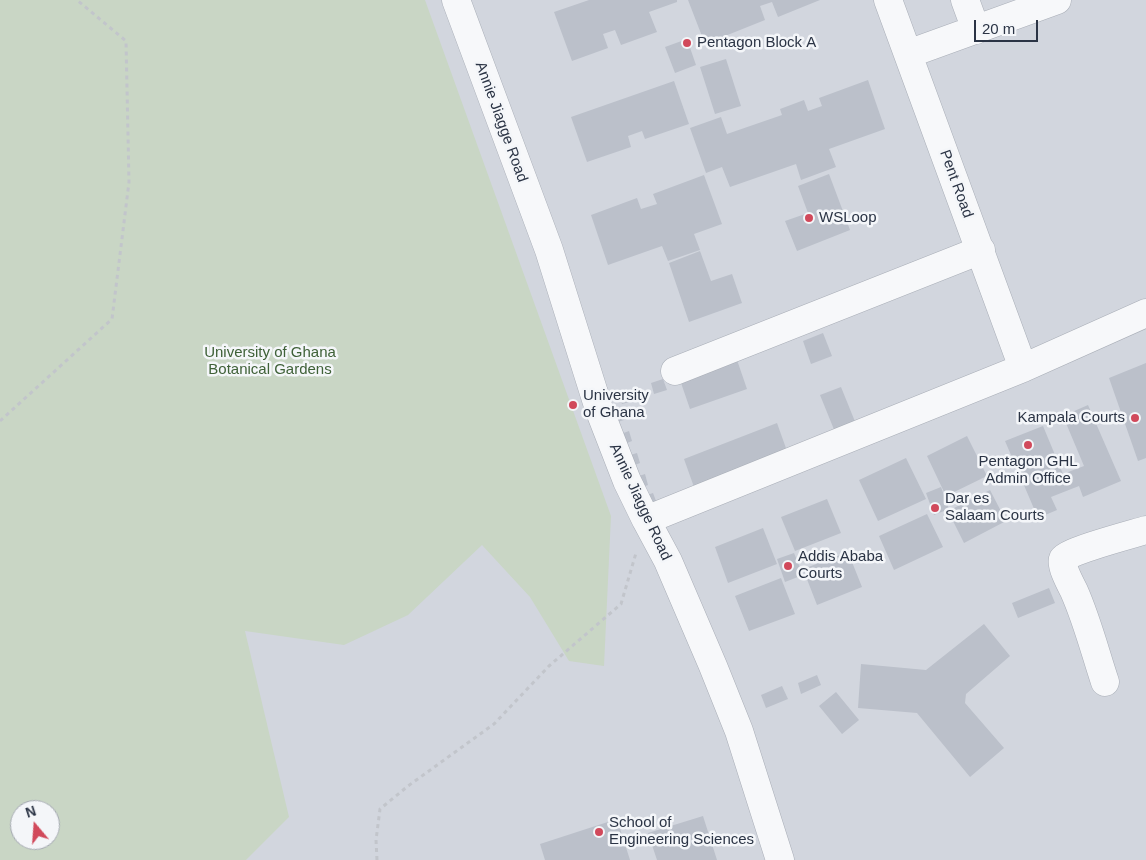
<!DOCTYPE html>
<style>
body{margin:0}
#map{position:relative;width:1146px;height:860px;overflow:hidden;background:#e4e7ec;font-family:Arial,sans-serif}
canvas{display:block}
.north{position:absolute;left:10px;top:800px;width:50px;height:50px;box-sizing:border-box;background:#f4f6f9;border:1px solid #a4a8b1;border-radius:50%;rotate:342deg;font-size:14px;font-weight:700;line-height:20px;text-align:center;color:#2b3445}
.north::after{content:'';display:block;margin:auto;width:18px;height:22px;background:#d1495b;clip-path:polygon(50% 0,100% 100%,50% 72%,0 100%)}
.scale{position:absolute;left:974px;top:20px;width:64px;height:22px;box-sizing:border-box;border:2px solid #2b3445;border-top:0;padding-left:6px;font-size:15px;line-height:18px;white-space:nowrap;color:#2b3445;-webkit-text-stroke:4px #f4f6f9;paint-order:stroke}
</style>
<div id="map">
<canvas width="1146" height="860"></canvas>
<div class="north">N</div>
<div class="scale">20 m</div>
</div>
<script>
const c = document.querySelector('canvas').getContext('2d');
c.lineJoin = 'round';
function fill(path, color) {
  c.fillStyle = color;
  c.fill(path, 'evenodd');
}
function stroke(path, color, width, dash) {
  c.strokeStyle = color;
  c.lineWidth = width;
  c.lineCap = dash ? 'butt' : 'round';
  c.setLineDash(dash || []);
  c.stroke(path);
}
function label(font, color, halo, rows, align = 'center') {
  c.font = font + ' Arial,sans-serif';
  c.lineWidth = 5;
  c.setLineDash([]);
  c.textBaseline = 'middle';
  c.strokeStyle = halo;
  c.fillStyle = color;
  for (const [text, x, y, turn = 0] of rows) {
    c.save();
    c.translate(x, y);
    c.rotate((+turn || 0) * Math.PI / 180);
    c.textAlign = isNaN(turn) ? turn : align;
    if (halo) c.strokeText(text, 0, 0);
    c.fillText(text, 0, 0);
    c.restore();
  }
}
const built = new Path2D(`
 M0 0H1146V860H0ZM20 810H50V840H20Z`);
const green = new Path2D(`
 M0 0H425L611 516 604 666 569 661 530 597 482 545 408 615 344 645 245 631 289 817 246 860H0ZM20 810H50V840H20Z`);
const building = new Path2D(`
 M589 0H677V2L649 12 657 32 621 45 615 30 603 34 608 48 572 61 554 12Z
 M688 0H820L778 17 772 2 760 6 765 20 705 44Z
 M687 39 696 65 675 73 665 47Z
 M726 59 741 106 715 114 700 67Z
 M868 80 885 129 829 149 836 167 801 180 796 164 730 187 722 167 706 173 690 128 721 117 727 134 782 115 780 109 804 100 808 111 822 106 819 98Z
 M674 81 689 124 645 139 642 131 628 136 631 147 587 162 571 117Z
 M829 174 850 230 797 251 785 221 808 213 798 186Z
 M704 175 722 224 694 234 700 250 668 261 662 246 608 265 591 215 637 198 641 209 657 204 653 194Z
 M700 251 711 281 732 274 742 303 689 322 669 263Z
 M823 333 832 356 811 364 803 341Z
 M737 360 747 389 690 409 680 380Z
 M1146 363V458L1138 461 1109 378Z
 M663 379 667 390 654 394 651 383Z
 M841 387 856 424 835 432 820 395Z
 M630 391 633 401 622 404 618 395Z
 M1088 405 1121 481 1083 497 1079 486 1051 497 1057 510 1038 518 1005 441 1043 426 1063 474 1084 466 1063 416Z
 M621 412 624 420 614 423 611 416Z
 M777 423 787 451 694 487 684 459Z
 M629 431 632 441 622 445 618 435Z
 M967 436 987 476 946 496 927 456Z
 M637 453 640 463 630 467 627 456Z
 M906 458 926 499 878 521 859 480Z
 M645 474 648 485 640 488 636 477Z
 M941 487 949 509 934 515 926 493Z
 M990 490 1006 521 964 543 948 511Z
 M653 493 656 501 647 504 644 496Z
 M827 499 841 533 795 551 781 517Z
 M927 514 943 547 894 570 879 536Z
 M763 528 777 564 728 583 715 547Z
 M848 552 862 587 817 605 803 569Z
 M794 553 803 575 785 582 777 559Z
 M781 578 795 614 749 631 735 596Z
 M1049 588 1055 603 1018 618 1012 603Z
 M984 624 1010 656 966 694 965 703 1004 748 970 777 917 713 858 708 861 664 926 670Z
 M817 675 821 685 801 694 798 683Z
 M782 686 788 699 766 708 761 695Z
 M836 692 859 720 842 734 819 706Z
 M703 816 717 860H657L648 833Z
 M617 819 630 860H545L540 844Z`);
const path = new Path2D(`
 M0 421 112 319 129 182 126 41 77 0
 M377 860 376 840 380 809 408 786 494 724 549 666 621 604 636 553`);
const minor = new Path2D(`
 M456 0 549 250 599 409 627 481 646 520 668 561 713 666 739 731 780 860
 M888 0 1023 368
 M965 0 976 30
 M908 54 1057 0
 M675 371 981 250
 M646 520 1023 368 1146 313
 M1105 682C1095 652 1087 620 1074 591 1071 585 1060 565 1063 559 1068 551 1133 534 1146 530`);
const markers = [
 [687,43,5,"#d1495b"],
 [809,218,5,"#d1495b"],
 [573,405,5,"#d1495b"],
 [1135,418,5,"#d1495b"],
 [1028,445,5,"#d1495b"],
 [935,508,5,"#d1495b"],
 [788,566,5,"#d1495b"],
 [599,832,5,"#d1495b"]
];
const poiNames = [
 ["Pentagon Block A",697,43],
 ["WSLoop",819,218],
 ["University",583,396],
 ["of Ghana",583,413],
 ["Kampala Courts",1125,418,"right"],
 ["Pentagon GHL",1028,462,"center"],
 ["Admin Office",1028,479,"center"],
 ["Dar es",945,499],
 ["Salaam Courts",945,516],
 ["Addis Ababa",798,557],
 ["Courts",798,574],
 ["School of",609,823],
 ["Engineering Sciences",609,840]
];
const streetNames = [
 ["Annie Jiagge Road",501,122,70],
 ["Pent Road",956,184,70],
 ["Annie Jiagge Road",640,502,65]
];
const parkNames = [
 ["University of Ghana",270,353],
 ["Botanical Gardens",270,370]
];
fill(built, '#d2d6de');
fill(green, '#c9d6c5');
fill(building, '#bbc0ca');
stroke(minor, '#a9aeb7', 29);
stroke(path, '#c2c5cb', 3, [4, 4]);
stroke(minor, '#f7f8fa', 28);
for (const [x, y, r, color] of markers) {
  const dot = new Path2D();
  dot.arc(x, y, r, 0, 2 * Math.PI);
  c.fillStyle = color;
  c.fill(dot);
  stroke(dot, '#f4f6f9', 2);
}
label('15px', '#2b3445', '#f4f6f9', poiNames, 'left');
label('15px', '#2b3445', '#f4f6f9', streetNames);
label('15px', '#3f6138', '#f4f6f9', parkNames);
</script>
